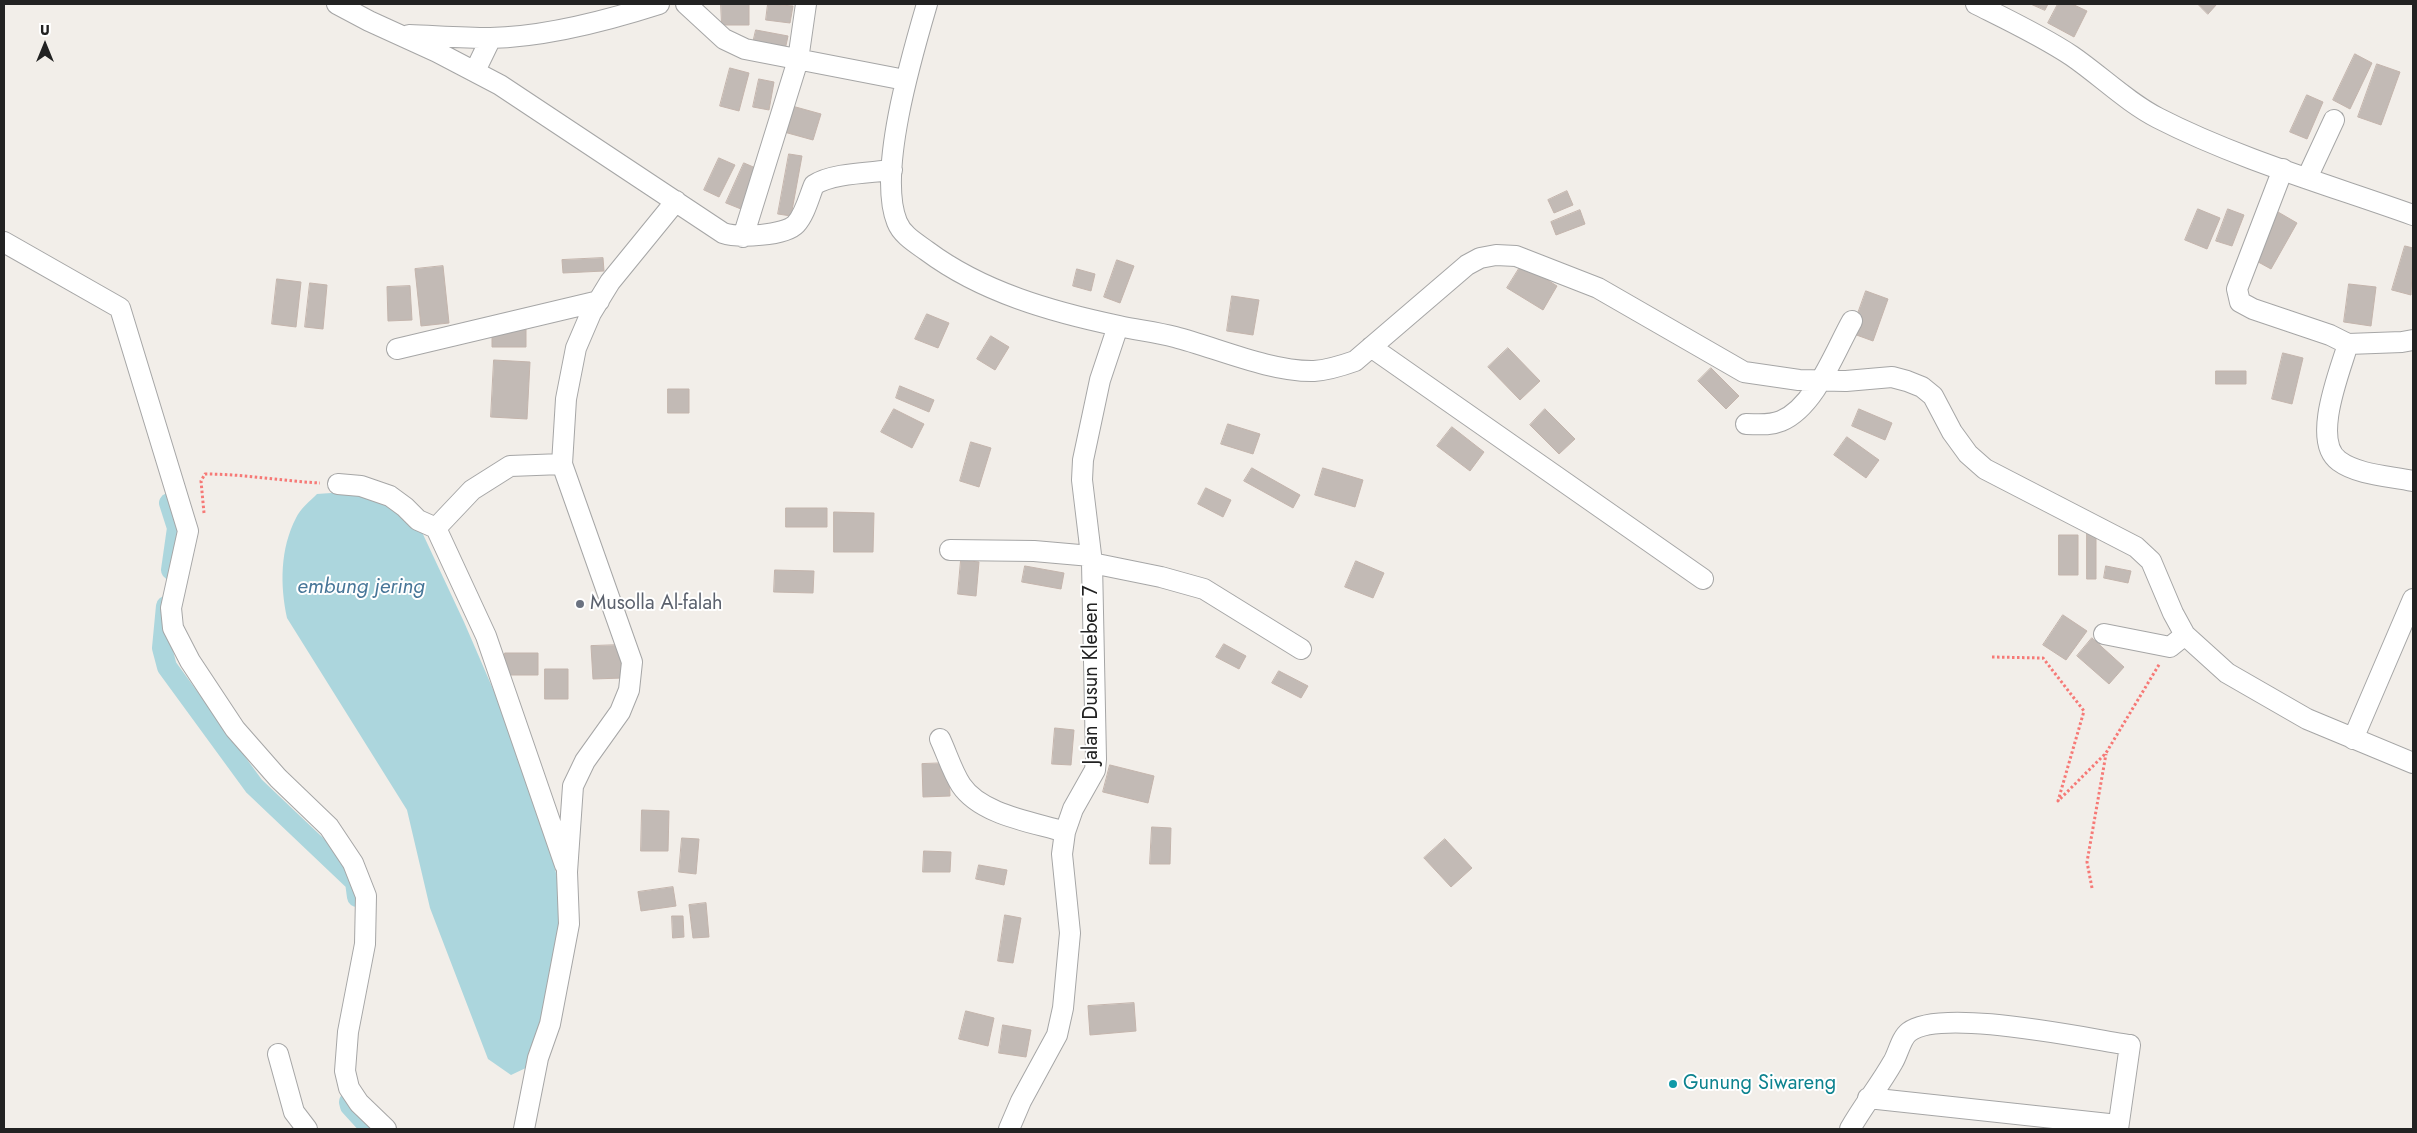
<!DOCTYPE html>
<style>
body{margin:0}
#map{position:relative;width:2417px;height:1133px;overflow:hidden;background:#f2eee9;font-family:Jost,sans-serif}
canvas{display:block}
.frame{position:absolute;inset:0;border:5px solid #222;pointer-events:none}
.north{position:absolute;left:20px;top:20px;width:50px;height:50px;-webkit-text-stroke:4px #fff;paint-order:stroke;rotate:0deg;font-size:14px;font-weight:700;line-height:20px;text-align:center;color:#222}
.north::after{content:'';display:block;margin:auto;width:18px;height:22px;background:#222;clip-path:polygon(50% 0,100% 100%,50% 72%,0 100%)}
</style>
<div id="map">
<canvas width="2417" height="1133"></canvas>
<div class="frame"></div>
<div class="north">U</div>
</div>
<script>
const c = document.querySelector('canvas').getContext('2d');
c.lineJoin = 'round';
function fill(path, color) {
  c.fillStyle = color;
  c.fill(path, 'evenodd');
}
function stroke(path, color, width, dash) {
  c.strokeStyle = color;
  c.lineWidth = width;
  c.lineCap = dash ? 'butt' : 'round';
  c.setLineDash(dash || []);
  c.stroke(path);
}
function label(font, color, halo, rows, align = 'center') {
  c.font = font + ' Jost,sans-serif';
  c.lineWidth = 4;
  c.setLineDash([]);
  c.textBaseline = 'middle';
  c.strokeStyle = halo;
  c.fillStyle = color;
  for (const [text, x, y, turn = 0] of rows) {
    c.save();
    c.translate(x, y);
    c.rotate((+turn || 0) * Math.PI / 180);
    c.textAlign = isNaN(turn) ? turn : align;
    if (halo) c.strokeText(text, 0, 0);
    c.fillText(text, 0, 0);
    c.restore();
  }
}
const water = new Path2D(`
 M359 491 385 499 421 530 464 622 515 740 547 837 558 881 561 909 539 1043 530 1066 511 1075 488 1059 430 908 407 810 287 618C280 585 280 549 296 518 300 509 310 501 317 494Z`);
const canal = new Path2D(`
 M169 503 177 528 171 570
 M166 606 162 648 167 667 254 786 355 882 357 897
 M349 1102 350 1106 371 1129`);
const building = new Path2D(`
 M721 4H749V25H722Z
 M768 4 793 6 790 23 766 20Z
 M2031 4H2048L2045 10Z
 M2058 4H2072L2087 11 2074 37 2048 23Z
 M2198 4H2217L2208 14Z
 M756 30 788 36 785 50 753 43Z
 M2355 54 2372 63 2350 109 2333 100Z
 M2377 64 2400 72 2381 125 2358 117Z
 M730 68 749 73 739 111 720 106Z
 M759 79 774 82 769 110 753 107Z
 M2307 95 2323 102 2307 139 2290 132Z
 M792 106 821 114 813 140 784 132Z
 M789 154 802 156 791 216 778 214Z
 M719 158 735 165 719 197 704 190Z
 M744 163 758 169 741 209 726 203Z
 M1567 191 1573 205 1554 213 1548 200Z
 M2198 209 2220 218 2207 249 2185 240Z
 M2228 209 2244 215 2232 246 2216 241Z
 M1580 210 1585 224 1556 235 1551 222Z
 M2278 212 2297 223 2271 269 2251 258Z
 M2405 246 2413 248 2411 295 2392 290Z
 M603 258 604 271 563 273 562 260Z
 M1117 260 1134 266 1120 303 1104 297Z
 M1522 264 1557 286 1543 310 1507 288Z
 M443 266 449 323 421 326 415 269Z
 M1077 269 1095 274 1091 291 1073 286Z
 M277 279 301 282 296 327 272 324Z
 M310 283 327 285 323 329 305 327Z
 M2349 284 2376 287 2371 326 2344 322Z
 M410 286 412 320 388 321 387 287Z
 M1866 291 1888 299 1873 341 1851 333Z
 M1232 296 1259 300 1253 335 1227 331Z
 M927 314 949 323 938 348 915 339Z
 M526 327V347H492V328Z
 M991 336 1009 347 995 370 977 359Z
 M1508 348 1540 381 1520 400 1488 367Z
 M2283 353 2303 358 2292 404 2272 399Z
 M494 360 530 362 527 419 491 417Z
 M1711 368 1739 396 1726 409 1698 381Z
 M2216 371H2246V384H2216Z
 M900 386 934 400 929 412 896 398Z
 M668 389H689V413H668Z
 M894 409 924 424 912 448 881 432Z
 M1545 409 1575 439 1559 454 1530 425Z
 M1859 409 1892 423 1885 440 1852 426Z
 M1228 424 1260 434 1253 454 1221 444Z
 M1452 427 1484 452 1470 471 1437 446Z
 M1847 437 1879 460 1866 478 1834 455Z
 M971 442 991 448 979 487 960 481Z
 M1252 468 1300 495 1293 508 1244 481Z
 M1323 468 1363 480 1355 507 1315 495Z
 M1206 488 1231 500 1223 517 1198 504Z
 M786 508H827V527H786Z
 M834 512 874 513 873 552H834Z
 M2087 531H2096V579H2087Z
 M2059 535H2078V575H2059Z
 M961 560 979 562 976 596 958 594Z
 M1356 561 1384 573 1373 598 1345 587Z
 M1025 566 1064 573 1061 589 1022 582Z
 M2106 566 2131 571 2128 583 2104 578Z
 M775 570 814 571 813 593 774 592Z
 M2063 615 2087 631 2066 660 2043 645Z
 M2092 638 2124 667 2109 684 2077 656Z
 M1224 644 1246 656 1239 669 1216 657Z
 M621 645 623 678 593 679 591 646Z
 M505 653H538V675H505Z
 M545 669H568V699H545Z
 M1279 671 1308 686 1301 698 1272 683Z
 M1055 728 1074 730 1071 765 1052 764Z
 M949 763 950 796 923 797 922 764Z
 M1110 765 1154 776 1148 803 1103 792Z
 M642 810 669 811 668 851H641Z
 M1152 827 1171 828 1170 864H1150Z
 M682 838 699 839 696 874 679 872Z
 M1445 839 1472 868 1451 887 1424 858Z
 M924 851 951 852 950 872H923Z
 M979 865 1007 870 1004 885 976 879Z
 M673 887 676 906 641 911 638 892Z
 M706 903 709 937 693 938 689 905Z
 M1005 915 1021 918 1013 963 998 961Z
 M672 916H683L684 937 673 938Z
 M1134 1003 1136 1031 1090 1035 1088 1006Z
 M966 1011 994 1018 988 1046 959 1039Z
 M1003 1025 1031 1030 1026 1057 999 1053Z`);
const path = new Path2D(`
 M204 513 201 481 205 474C244 474 282 481 320 483
 M1992 657 2043 658 2084 711 2058 801 2106 753 2160 663
 M2092 888 2087 862 2106 754`);
const minor = new Path2D(`
 M337 4 369 21 437 52 500 85 723 233C738 238 785 236 796 224 805 214 809 197 814 185 832 173 870 173 892 170
 M686 4 724 39 745 49 905 80
 M927 4C912 55 877 173 897 222 902 235 916 243 927 251 982 292 1052 312 1119 326 1137 330 1156 332 1175 337 1217 348 1271 372 1314 371 1328 370 1341 366 1355 361L1467 265 1480 258 1496 255 1516 256 1598 288 1744 372 1799 380 1846 381 1892 377 1907 381 1922 387 1933 396 1952 432 1968 454 1985 469 2136 547 2151 561 2173 613 2185 635 2227 673 2307 719 2413 763
 M1976 4C2008 20 2042 36 2072 56 2101 76 2127 102 2158 118 2238 159 2329 185 2413 215
 M409 35C436 36 463 38 490 38 546 37 606 21 659 4
 M475 71 491 38
 M2283 169 2237 289 2240 302 2253 309 2330 335 2348 344 2402 342 2413 340
 M2307 178 2334 120
 M743 237 798 60 806 4
 M4 242 120 308 188 531 171 608 173 628 190 661 235 729 278 778 329 827 353 863 366 896 365 944 348 1032 345 1071 349 1088 359 1103 386 1129
 M2348 344C2340 371 2311 441 2339 461 2358 475 2390 476 2413 481
 M1371 347 1703 579
 M397 349 599 301
 M1746 424C1757 424 1769 426 1781 421 1815 407 1835 351 1852 321
 M338 484 361 486 390 496 405 507 418 520 436 528 472 490 510 466 562 464
 M436 528 486 636 565 865
 M950 550 1034 551 1091 556
 M1092 563 1161 577 1204 589 1301 649
 M2104 634 2170 647 2185 635
 M940 739C947 754 952 771 961 785 981 815 1033 822 1065 832
 M2353 739 2413 599
 M278 1054 294 1112 307 1129
 M1868 1098 2118 1125
 M524 1129 538 1058 550 1024 569 924 567 872 573 786 585 761 620 712 629 690 632 662 562 464 566 399 576 348 591 313 610 282 676 201
 M1009 1129 1021 1101 1057 1035 1063 1008 1070 933 1062 854 1065 832 1073 809 1095 770 1096 759 1092 563 1082 480 1083 460 1100 380 1118 326
 M1850 1129C1863 1106 1880 1085 1893 1062 1898 1054 1901 1038 1909 1032 1941 1007 2087 1039 2130 1045L2118 1129`);
const markers = [
 [580,604,5,"#6b7280"],
 [1673,1084,5,"#0f9aa8"]
];
const worshipNames = [
 ["Musolla Al-falah",590,604]
];
const streetNames = [
 ["Jalan Dusun Kleben 7",1092,675,-90]
];
const cultureNames = [
 ["Gunung Siwareng",1683,1084]
];
const waterNames = [
 ["embung jering",361,588]
];
fill(water, '#acd6dd');
stroke(canal, '#acd6dd', 20);
fill(building, '#c2bab5');
stroke(building, '#c3b4ac', 1);
stroke(minor, '#a6a6a6', 22);
stroke(path, '#f67976', 3, [2.5, 2.5]);
stroke(minor, '#fff', 20);
for (const [x, y, r, color] of markers) {
  const dot = new Path2D();
  dot.arc(x, y, r, 0, 2 * Math.PI);
  c.fillStyle = color;
  c.fill(dot);
  stroke(dot, '#fff', 2);
}
label('20px', '#5b616d', '#fff', worshipNames, 'left');
label('20px', '#222', '#fff', streetNames);
label('20px', '#0d838f', '#fff', cultureNames, 'left');
label('italic 21px', '#477698', '#fff', waterNames);
</script>
